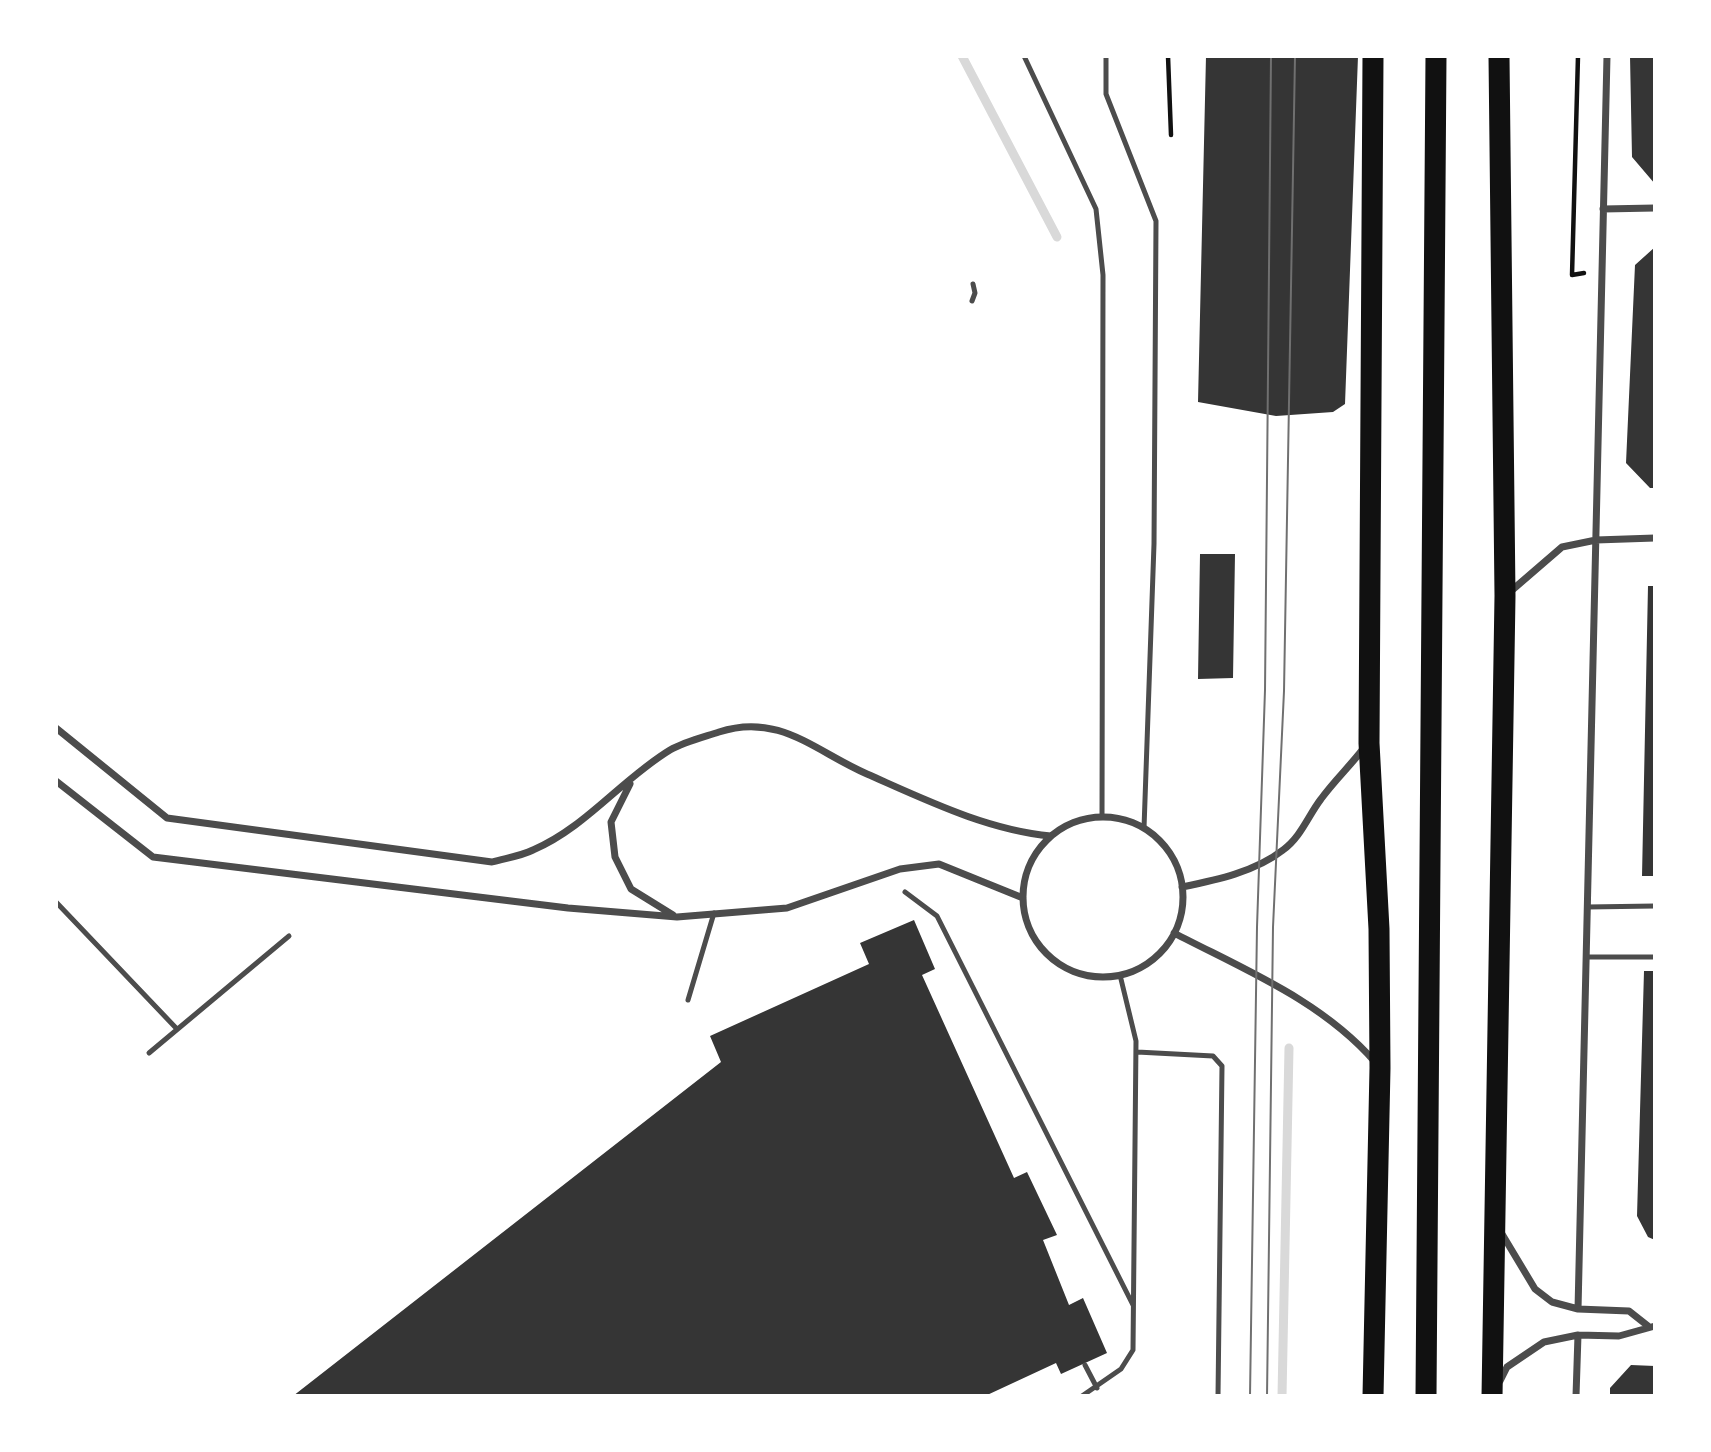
<!DOCTYPE html>
<style>
body{margin:0}
#map{position:relative;width:1711px;height:1452px;overflow:hidden;background:#fff;font-family:"Fira Sans",sans-serif}
canvas{display:block}
.frame{position:absolute;inset:0;border:58px solid #fff;pointer-events:none}
</style>
<div id="map">
<canvas width="1711" height="1452"></canvas>
<div class="frame"></div>
</div>
<script>
const c = document.querySelector('canvas').getContext('2d');
c.lineJoin = 'round';
function stroke(path, color, width, dash) {
  c.strokeStyle = color;
  c.lineWidth = width;
  c.lineCap = dash ? 'butt' : 'round';
  c.setLineDash(dash || []);
  c.stroke(path);
}
function fill(path, color) {
  c.fillStyle = color;
  c.fill(path, 'evenodd');
}
const stream = new Path2D(`
 M962 56 1057 237
 M1282 1396 1289 1048`);
const building = new Path2D(`
 M1206 56H1358L1345 404 1333 412 1276 416 1198 402Z
 M1630 56H1655V184L1632 157Z
 M1655 247V488H1650L1626 463 1635 265Z
 M1200 554H1235L1233 678 1198 679Z
 M1648 586H1655V876H1642Z
 M914 920 935 969 922 975 1014 1178 1027 1172 1057 1235 1043 1240 1069 1305 1083 1298 1107 1353 1061 1374 1056 1363 985 1396H293L721 1062 710 1036 869 964 860 943Z
 M1644 971H1655V1240L1648 1237 1637 1216Z
 M1631 1365 1655 1366V1396H1610V1388Z`);
const path = new Path2D(`
 M1168 56 1171 135
 M1578 56 1572 275 1584 273`);
const service = new Path2D(`
 M1024 56 1096 209 1103 275 1102 817
 M1106 56V94L1156 221 1154 544 1144 828
 M972 301 975 293 973 284
 M905 892 937 916 1133 1305
 M56 902 176 1028
 M1587 907 1655 906
 M1586 957H1655
 M688 1000 714 913
 M1137 1052 1213 1056 1222 1066 1218 1396
 M149 1053 289 936
 M1085 1365 1097 1388
 M1082 1396 1121 1369 1133 1350 1136 1041 1120 975`);
const minor = new Path2D(`
 M1603 209 1655 208
 M1511 591 1562 547 1596 540 1655 538
 M56 728 167 818 492 862C506 858 521 856 533 850 585 828 622 779 670 750 684 742 704 737 719 732 779 712 816 752 867 774 926 800 987 830 1051 836
 M56 781 153 857 568 908 677 917 787 908 900 869 939 864 1023 898
 M630 784 611 822 615 857 631 889 673 915
 M1023 897a80 80 0 1 1 160 0a80 80 0 1 1-160 0Z
 M1182 887C1216 880 1255 872 1283 850 1301 837 1308 816 1321 799 1334 781 1350 766 1363 749
 M1174 933C1245 970 1322 1001 1375 1062
 M1502 1234 1535 1289 1552 1302 1578 1309 1629 1311 1648 1326
 M1578 1309 1607 56
 M1500 1381 1507 1367 1544 1342 1578 1335 1619 1336 1655 1326
 M1576 1396 1578 1335`);
const motorway = new Path2D(`
 M1373 1396 1380 1068 1379 929 1369 743 1373 56
 M1426 1396 1436 56
 M1492 1396 1505 596 1499 56`);
const tram = new Path2D(`
 M1250 1396 1257 927 1265 690 1271 56
 M1267 1396 1273 927 1284 691 1295 56`);
stroke(stream, '#d9d9d9', 9);
fill(building, '#353535');
stroke(path, '#111', 4.5);
stroke(service, '#4c4c4c', 5);
stroke(minor, '#4c4c4c', 7);
stroke(motorway, '#111', 21);
stroke(tram, '#707070', 2);
</script>
